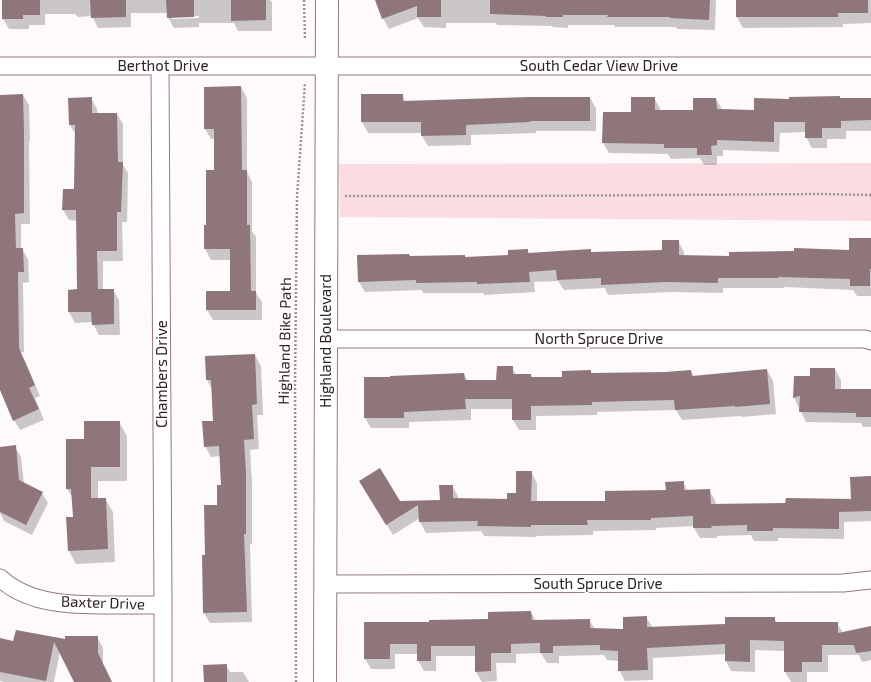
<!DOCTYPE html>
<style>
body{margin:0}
canvas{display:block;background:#fef9fa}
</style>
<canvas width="871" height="682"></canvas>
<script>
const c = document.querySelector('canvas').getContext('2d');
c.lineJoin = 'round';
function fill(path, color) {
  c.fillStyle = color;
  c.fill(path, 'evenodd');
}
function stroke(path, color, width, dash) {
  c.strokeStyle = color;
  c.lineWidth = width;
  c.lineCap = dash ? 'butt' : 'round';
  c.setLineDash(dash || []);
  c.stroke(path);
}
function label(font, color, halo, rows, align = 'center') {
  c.font = font + ' "Exo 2",sans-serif';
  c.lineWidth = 3;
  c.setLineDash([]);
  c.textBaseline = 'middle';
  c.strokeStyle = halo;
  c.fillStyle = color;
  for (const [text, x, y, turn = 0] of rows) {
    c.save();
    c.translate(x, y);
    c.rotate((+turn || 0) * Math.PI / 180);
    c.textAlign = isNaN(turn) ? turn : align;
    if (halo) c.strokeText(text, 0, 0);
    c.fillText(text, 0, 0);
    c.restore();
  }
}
const green = new Path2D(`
 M871 163V221L340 217 339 164Z`);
const shadow = new Path2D(`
 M3 0H270L272 2V31H238L234 23H199V27L174 28 168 17V13H131V27L98 28 92 16 78 17 75 14H45V25H29V29H9L3 19ZM199 16V18L172 19V17Z
 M376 0H716L715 30 677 29 676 27H615L614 25H568V28L553 27 552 26 497 25 496 23H446V28L424 27 418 18 389 29 383 18Z
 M737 0H871V23L843 24V27L743 28 737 17Z
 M241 87 247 98V172L252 182V231L256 237V293L262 302V320H213L207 310 231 292V260H211L205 249V226H207L215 171V139H211L205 129Z
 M23 95 29 105 30 141H29L30 224H21V249H22L28 259 29 282 23 283 24 352H0V96Z
 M362 95H402L406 102 590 98 596 108V131H536V133L471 135V145L428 146 422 136V133H368L362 122Z
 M840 97 841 99H871V131H846V139H827V148H812L806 137V132L780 133 779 152 723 150V156H717V165H704L700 158 671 159 668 154 609 153 603 143 632 113 654 98 660 108V111H694L716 99 722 109 755 111 790 100Z
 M91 98 97 109V114H117L123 124V165L128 173 127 222H122L123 261H103V290H113L119 300 120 335H99L93 324V322L75 323 69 312V291L78 290 77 221 69 220 63 210 75 190 76 135 70 125Z
 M871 239V296H857L853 290 784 287V288H723V293L672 292 608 295 605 288 564 290 558 281 534 282 535 292 484 295 483 293H423L422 290 365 292 359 282 410 256H465L466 258 510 256 527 250 530 254 590 250 592 253 663 251 678 241 684 252V256L730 257 850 251Z
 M20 353 26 363 40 396 35 398 44 420 20 430 14 420 0 387V362Z
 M255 355 261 366 263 415H257L259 449 250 450 252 483V544H250L252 622 210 623 204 613 203 556H206L218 506 222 486 221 456 211 457 205 446 214 422 212 389 207 380Z
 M512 367 516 375H531L533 378H563L591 371 592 374 665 373 691 371 694 377 767 370 773 381 776 414 742 417 741 416 682 420 676 410 597 412V415L536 416V430H519L513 420V409H471V420L409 422V428H371L365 418 464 374 468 381H497Z
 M835 369 841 380V390H871V427H863L861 423 806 422 794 398 795 377H811Z
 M119 422 127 436V481H98V499H105L113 512 115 562 76 564 69 551 74 518 73 498 67 489 85 440Z
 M15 447 21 457 24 484 42 493 48 503 32 535 4 521 0 513V448Z
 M531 472 537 483V502H606L667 491 683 482 688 491 709 490 715 500 716 505 786 504 852 500 871 477V521L844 522V539L778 538V541H754L751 535 717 536V538H700L694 528V526L656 528V530L593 531V535L536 536V537L484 536 481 531 426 533 420 522V518L393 535 366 492 400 502 441 501 452 486 458 496V499L508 500 517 494Z
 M531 612 536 621 589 620 595 629 624 630 646 617 653 628 726 625 774 618 777 623H837L843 633 871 627V660L862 662 859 655H828V672H807V682H791L785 672V651L755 650V672L731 671 726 661V654L653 658V680L625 681 619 670V661L607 660 604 655 559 656V663H547L541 653 516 654V663H496L497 681 482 682 476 672V656H436V671H424L418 660V654H395V669H371L365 659V623H430L489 620Z
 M97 637 103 648V665L112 682H75L60 651 54 682H5L0 681V639L14 642 66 640Z
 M226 665 230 672H243L249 682H205Z`);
const building = new Path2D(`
 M2 0H40V15H23V19H2Z
 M90 0H126V17L91 18Z
 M166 0H194V17L167 18Z
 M231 0H266V20L231 21Z
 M375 0H441V17H417V6L382 19Z
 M490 0H710L709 20 670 18V17H607L608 15H563V17H546V16L490 14Z
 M736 0H868V13H838V17H736Z
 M241 86 242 170H247V225H250L251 291H256V310H206V291H230V249H204V225H206V170H214V129H204V87Z
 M23 94 24 131V213L15 214 16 248H23L24 272H18L19 348 35 385 29 388 39 409 13 421 0 390V95Z
 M361 94H403V101L529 97H590V121H530V122L466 125V135L421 136V122H361Z
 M840 96V98H871V120L841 121V128H822V138H805V122H774V142L717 140V145L711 146 712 155H697V148H664V144L602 143 603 112H631V97H655V110H693V98H716L717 109 754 110V98L789 99V97Z
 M92 97V113H117L118 162H123L121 212H117V251H97L98 289H114V324L92 325 91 312H68V290L77 289 76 210H62L63 189H74L75 125H69L68 98Z
 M849 238H871V269H870V286H850V279L778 277V278H718V283L666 282 601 285V278L557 280 556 270 529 272 530 282 477 284V282L416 283V280L358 282 357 255 409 254 410 256 465 255V257L508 255V250L528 249V253L591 249V252L662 250V240H679V255L729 256V252L794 251V248L849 250Z
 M255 354 257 404 252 405 254 439 244 440 246 472V534H244L247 612 203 613 202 555H205L204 505H217V485H221L219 446 204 447 202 421H213L211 380H206L205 356Z
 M497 366H513V374H531V377H562V371L591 370V373L665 372 691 370 692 376 767 369 770 404 735 407V406L675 410 674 400 592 402V405L531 406V420H512V399H465L466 409 404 412V418H364V377H390V376L464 373 465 380H496Z
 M810 368H835V389H871V417H856V413L799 412 800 396 793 398 794 376H810Z
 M84 421H120V467H91V498H106L108 549 68 551 66 517H73L71 489H66V439H84Z
 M16 445 19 480 43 492 26 525 0 512V447Z
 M380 468 400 501 440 500 439 485H453V498L507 499V493H516V471H532L531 501H605V491L666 490 665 482 684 481V490L710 489 711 504 785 503 786 498 851 499 850 477 871 476V511L839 512V529L773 528V531H747V525L711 526 712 528H693V516L651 518V520H587L588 525H531V527L477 526 478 521 419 522 418 505 386 525 359 481Z
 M531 611 532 620 590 619V628L623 629V617L647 616V627L725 624V617H775V622H838V633L871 626V651L856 653 854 645H822V662H802V672H784V641L750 640V662L725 661V644L647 648 648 670 618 671V651L600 650V645L553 646V653H540V643L511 644V653H491V671L475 672V646H431V661H417V644H390V659H364V622H429V620L488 619V612Z
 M16 630 65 639V636H98V653L112 682H74L54 642 46 681 0 672V638L13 641Z
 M227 664V682H204L203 665Z`);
const path = new Path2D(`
 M304 0 305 40
 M345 196H520L822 194 871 195
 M296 682 295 385 297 197 305 83`);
const street = new Path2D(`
 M0 66H871
 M160 66 163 605V682
 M326 339H865L871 341
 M0 578C29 605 73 605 111 605 128 605 146 605 163 605
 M325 584 843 583 871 580`);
const secondary = new Path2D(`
 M325 682 327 0`);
const streetNames = [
 ["Berthot Drive",163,66],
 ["South Cedar View Drive",599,66],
 ["North Spruce Drive",599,339],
 ["Highland Bike Path",285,341,-89],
 ["Highland Boulevard",326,341,-90],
 ["Chambers Drive",162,374,-90],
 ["South Spruce Drive",598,584],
 ["Baxter Drive",103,603,2]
];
fill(green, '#fcdce3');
fill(shadow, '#0003');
fill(building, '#8e767b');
stroke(street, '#927a7f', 19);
stroke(secondary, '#927a7f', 24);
stroke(path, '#9a9294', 2.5, [2, 2]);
stroke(street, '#fff', 17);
stroke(secondary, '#fff', 22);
label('15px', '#2d2325', '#fff', streetNames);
</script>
